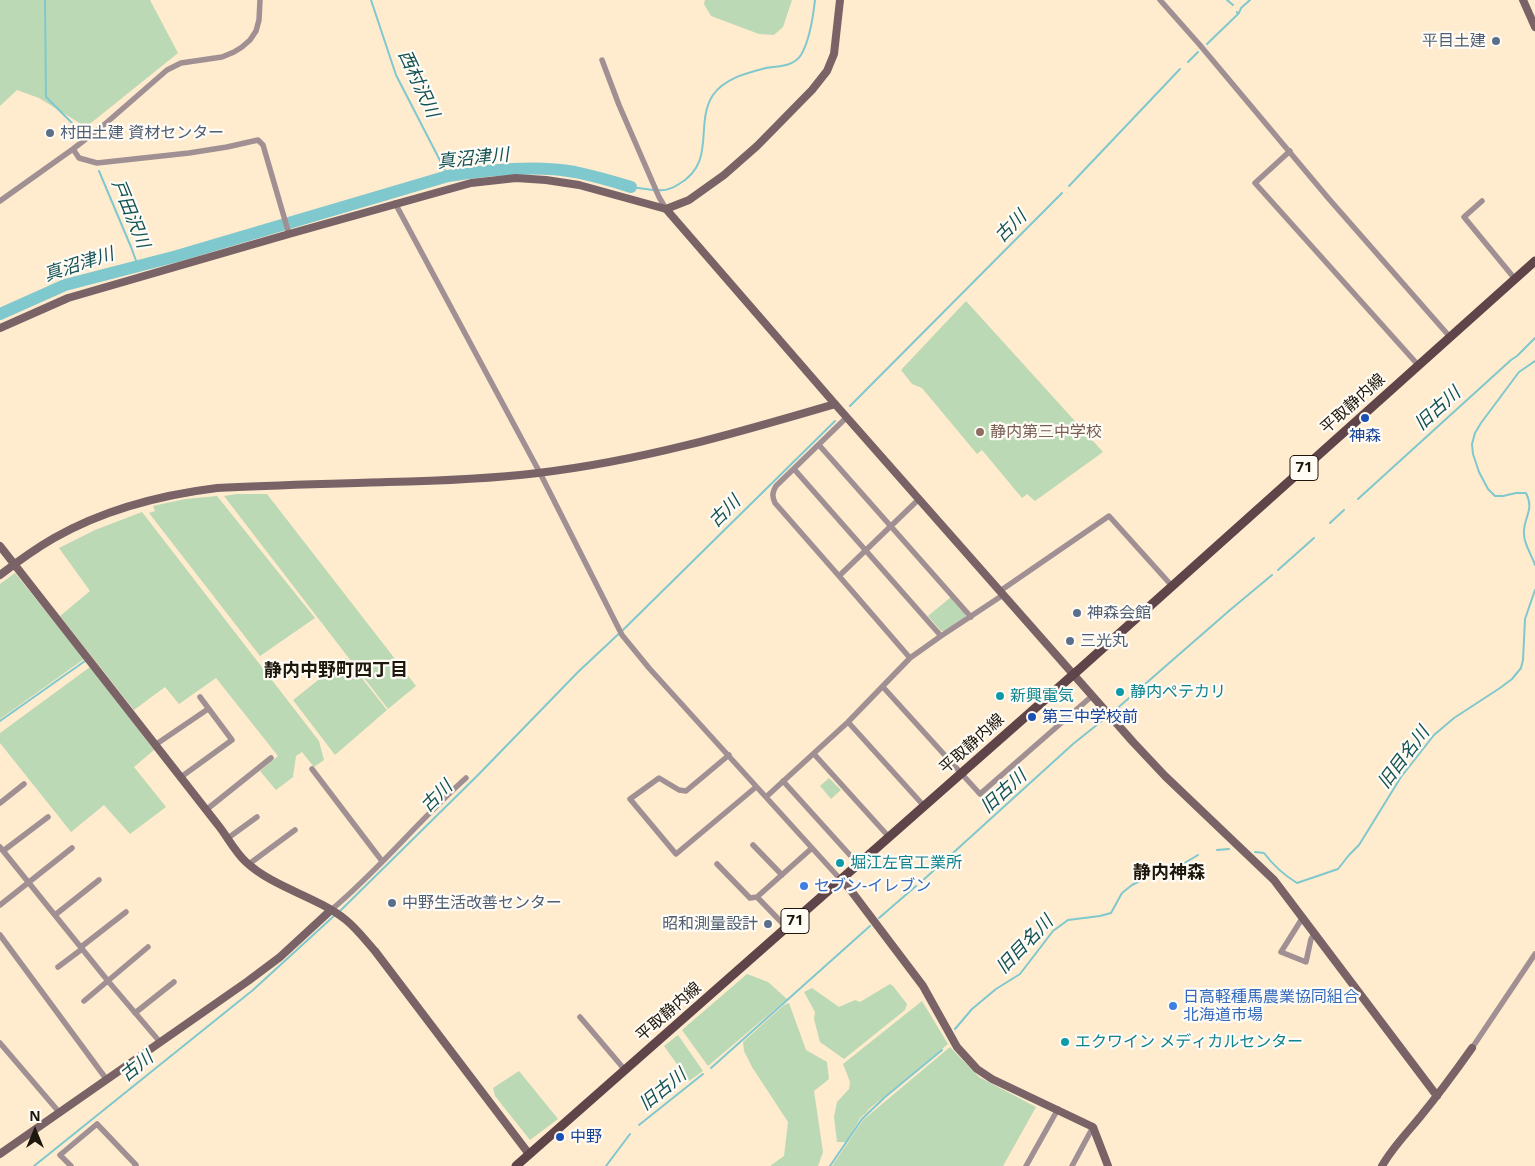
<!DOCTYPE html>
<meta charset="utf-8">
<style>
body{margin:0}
#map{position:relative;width:1535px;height:1166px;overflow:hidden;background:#ffebce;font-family:"Noto Sans",sans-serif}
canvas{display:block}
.north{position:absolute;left:10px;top:1106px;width:50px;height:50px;-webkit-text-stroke:4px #fffbf5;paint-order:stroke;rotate:0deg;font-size:14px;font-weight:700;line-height:20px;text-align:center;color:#1e170c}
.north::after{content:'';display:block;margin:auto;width:18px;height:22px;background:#1e170c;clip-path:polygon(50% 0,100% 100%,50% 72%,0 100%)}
</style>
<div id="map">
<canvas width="1535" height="1166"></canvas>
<div class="north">N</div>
</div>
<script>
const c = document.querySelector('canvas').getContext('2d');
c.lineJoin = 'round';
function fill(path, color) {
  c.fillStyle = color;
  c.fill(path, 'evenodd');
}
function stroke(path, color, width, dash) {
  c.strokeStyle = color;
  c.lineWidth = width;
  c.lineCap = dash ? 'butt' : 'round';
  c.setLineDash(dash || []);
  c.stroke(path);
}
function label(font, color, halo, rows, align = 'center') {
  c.font = font + ' "Noto Sans","Noto Sans JP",sans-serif';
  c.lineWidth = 4.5;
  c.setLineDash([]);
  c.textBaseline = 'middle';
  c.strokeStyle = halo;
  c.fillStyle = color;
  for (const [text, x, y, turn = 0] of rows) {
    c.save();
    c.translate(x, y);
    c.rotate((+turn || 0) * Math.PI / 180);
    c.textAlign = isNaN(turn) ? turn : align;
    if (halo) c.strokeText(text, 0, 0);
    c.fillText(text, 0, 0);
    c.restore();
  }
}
const green = new Path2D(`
 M0 0H150L178 53 86 127 39 98 17 90 0 106Z
 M705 0H792L783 27 774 35 759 34 711 16 704 4Z
 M966 301 1103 452 1035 501 1027 494 1022 498 982 450 977 454 922 388 912 384 901 370Z
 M237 494H267L416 686 388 709 224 496Z
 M217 496 315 618 260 656 149 513 155 511 153 506 185 499Z
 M142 512 319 741 324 760 314 767 302 752 296 756 293 777 276 790 260 771 278 756 216 678 179 704 165 687 134 710 60 616 90 591 59 548 95 530Z
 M15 573 84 659 0 719V584Z
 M951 597 966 614 965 617 944 631H941L928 616Z
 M346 658 387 710 335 755 293 700Z
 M90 667 154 750 134 767 166 807 130 834 104 805 71 832 0 743V733Z
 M829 778 841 790 831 799 820 786Z
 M747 974 768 982 787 999 708 1066 682 1030Z
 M890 984 893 986 907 1004 905 1010 844 1059 820 1042 814 1019 815 1012 804 992 812 988 839 1007 855 1000 860 1002Z
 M922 1001 948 1044 869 1109 866 1113 861 1117 846 1142H837L834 1117 837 1102 849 1089 850 1082 843 1064Z
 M789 1003 806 1050 827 1062 829 1079 814 1091 823 1152 818 1166H770L784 1156 788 1122 752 1067 744 1051 743 1042 784 1005Z
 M678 1035 703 1071 689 1081 664 1046Z
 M950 1047 979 1077 1036 1107 1003 1166H832L863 1120Z
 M519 1071 558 1119 530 1140 495 1096 493 1088Z`);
const stream = new Path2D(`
 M45 0 46 97 83 134
 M371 0 396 75 448 176
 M1227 0 1233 5
 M1239 13 1241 8 1250 0
 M1207 44 1238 14 1237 12
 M1188 62 1198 52
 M99 171 131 247 138 266
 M1069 186 1180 69
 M631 187 653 190
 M658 190C665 191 673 188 679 184 717 162 694 124 713 95 725 78 747 73 766 68 779 66 793 67 801 55 810 40 813 18 815 0
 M1535 361 1519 372 1481 423 1475 433 1472 444 1473 454 1479 472 1488 489 1495 496H1503L1516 493H1526C1535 511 1523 517 1524 534 1524 545 1532 555 1535 565
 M850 406 1062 193
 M1358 499 1511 360 1517 356 1535 338
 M1330 523 1344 510
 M1278 570 1314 538
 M1113 712 1230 610 1272 575
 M0 721 85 661
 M1217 850 1229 849
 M1255 852 1264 853C1273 865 1284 875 1297 883L1338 869 1349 855 1359 845 1401 777 1434 735 1454 718 1500 688 1512 679 1521 668 1523 660 1525 619 1535 590
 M921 882 1073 744 1103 720
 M339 912 479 774 578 672 626 627 835 421
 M879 918 916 886
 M955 1029 972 1009 996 989 1020 974 1053 931 1068 920 1100 916 1111 913 1122 893 1132 885 1152 875 1176 868 1198 855
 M711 1068 870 926
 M639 1125 703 1074
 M34 1166 253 990 335 915
 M606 1166 630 1134
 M830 1166 862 1119 885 1097 942 1050`);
const river = new Path2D(`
 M0 314 65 285 177 256 448 176C486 170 537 165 575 172 594 176 612 181 631 187`);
const street = new Path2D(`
 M1160 0 1199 44 1329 199 1450 337
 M602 60 619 105 659 197 666 209
 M73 149 79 158 97 163 189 153 227 147 258 140 263 145 289 234
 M1290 151 1255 183 1419 366
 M0 201 73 149 105 124 167 70 181 63 222 57 234 52 242 47 250 40 256 31 259 20 260 0
 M1482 201 1464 217 1515 279
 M395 203 540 473 622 635 649 668 841 880
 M819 445 971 617
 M794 469 941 636
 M839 576 775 503C772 496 772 493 776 486L847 417
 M1000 591 1109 516 1172 586
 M910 658 839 576 919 499
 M883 687 980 794 1092 696
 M848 722 924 806
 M155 745 208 709
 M814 754 889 837
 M729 755 686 791 679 790 659 778 630 799 676 854 756 787
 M312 769 382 861
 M181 777 232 740 200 697
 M783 781 858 864
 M766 797 848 722 910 658 941 636 1003 595
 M0 803 24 784
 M206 810 271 758
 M228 838 257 817
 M753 845 782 875
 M0 847 108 981 160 1042
 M3 851 48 817
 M249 864 295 830
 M717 864 750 898 757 897 787 928
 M757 897 812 848
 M0 905 72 848
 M331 910C379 870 419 820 466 778
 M55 915 99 880
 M1303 917 1281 952 1306 962 1311 939 1315 933
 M0 935 107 1080
 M81 947 126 912
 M58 967 82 949
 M84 1001 148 947
 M135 1013 174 982
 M580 1017 625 1070
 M0 1043 59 1112
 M1472 1048 1535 954
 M71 1166 60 1155 97 1124 136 1165 135 1166
 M1026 1166 1058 1109
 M1072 1166 1093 1127`);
const secondary = new Path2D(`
 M1523 0 1535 27
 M666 209 689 200 724 175 757 146 812 90 827 71 834 54 840 0
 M0 328 68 298 289 234 471 183 516 178 546 180 579 185 666 209 835 404 1133 742 1165 776 1274 880 1437 1096
 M0 546 218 825C227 836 235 852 246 862 274 888 316 896 346 920 357 929 366 941 375 951L529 1154
 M0 575C17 562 35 549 54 538 105 509 160 495 217 488 274 485 330 484 387 482 437 481 488 479 538 473 641 461 736 433 835 404
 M841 880 849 888 923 986 957 1047 977 1069 992 1079 1093 1127 1108 1166
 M0 1154 248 981 280 957 331 910
 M1382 1166C1392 1148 1407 1133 1420 1117 1438 1095 1455 1072 1472 1048`);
const primary = new Path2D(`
 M516 1166 1083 666 1535 261`);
const markers = [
 [1496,41,5,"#5c6f8a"],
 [50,133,5,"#5c6f8a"],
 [1365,418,5,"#1a4fb4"],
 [980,432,5,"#8d6e63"],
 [1077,613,5,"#5c6f8a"],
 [1070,641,5,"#5c6f8a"],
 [1120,692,5,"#0f9aa8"],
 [1000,696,5,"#0f9aa8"],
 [1032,717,5,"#1a4fb4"],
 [840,863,5,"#0f9aa8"],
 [804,886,5,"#3f7fe0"],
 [392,903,5,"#5c6f8a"],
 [768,924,5,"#5c6f8a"],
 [1173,1006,5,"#3f7fe0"],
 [1065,1042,5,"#0f9aa8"],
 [560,1137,5,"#1a4fb4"]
];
const shields = [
 [1304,468,28],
 [795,921,28]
];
const shieldNames = [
 ["71",1304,468],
 ["71",795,921]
];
const serviceNames = [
 ["平目土建",1486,41,"right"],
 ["村田土建 資材センター",60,133],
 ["神森会館",1087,613],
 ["三光丸",1080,641],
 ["中野生活改善センター",402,903],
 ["昭和測量設計",758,924,"right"]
];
const streetNames = [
 ["平取静内線",1353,404,-42],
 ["平取静内線",972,744,-42],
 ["平取静内線",669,1012,-41]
];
const educationNames = [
 ["静内第三中学校",990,432]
];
const transitNames = [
 ["神森",1365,436,"center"],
 ["第三中学校前",1042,717],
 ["中野",570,1137]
];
const cultureNames = [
 ["静内ぺテカリ",1130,692],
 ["新興電気",1010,696],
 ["堀江左官工業所",850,863],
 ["エクワイン メディカルセンター",1075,1042]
];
const shopNames = [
 ["セブン-イレブン",814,886],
 ["日高軽種馬農業協同組合",1183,997],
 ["北海道市場",1183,1015]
];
const waterNames = [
 ["西村沢川",418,84,65],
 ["真沼津川",473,159,-6],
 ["戸田沢川",130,214,68],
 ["古川",1011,227,-45],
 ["真沼津川",79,265,-18],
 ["旧古川",1438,409,-42],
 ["古川",725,512,-45],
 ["旧目名川",1404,758,-53],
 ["旧古川",1004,792,-42],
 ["古川",437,797,-45],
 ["旧目名川",1025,945,-46],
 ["古川",137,1067,-39],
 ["旧古川",663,1090,-39]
];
const neighbourhoodNames = [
 ["静内中野町四丁目",336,671],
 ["静内神森",1169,873]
];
fill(green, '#bbd9b4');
stroke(stream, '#7fc8ce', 2);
stroke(river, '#7fc8ce', 12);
stroke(street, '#a09093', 5.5);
stroke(secondary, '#7a6367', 8);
stroke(primary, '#5f4449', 9);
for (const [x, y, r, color] of markers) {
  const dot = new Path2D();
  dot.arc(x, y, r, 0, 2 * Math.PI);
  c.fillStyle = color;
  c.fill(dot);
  stroke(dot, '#fffbf5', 2);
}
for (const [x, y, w] of shields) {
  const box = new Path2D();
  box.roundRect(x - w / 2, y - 12.5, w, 25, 4);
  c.fillStyle = '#fffbf5';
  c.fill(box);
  stroke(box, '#1e170c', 1);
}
label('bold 15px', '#1e170c', null, shieldNames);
label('16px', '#4e5e75', '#fffbf5', serviceNames, 'left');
label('16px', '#1e170c', '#fffbf5', streetNames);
label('16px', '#785e54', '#fffbf5', educationNames, 'left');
label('16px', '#164399', '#fffbf5', transitNames, 'left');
label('16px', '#0d838f', '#fffbf5', cultureNames, 'left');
label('16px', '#366cbe', '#fffbf5', shopNames, 'left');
label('italic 18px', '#125256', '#fffbf5', waterNames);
label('bold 18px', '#1e170c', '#fffbf5', neighbourhoodNames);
</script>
